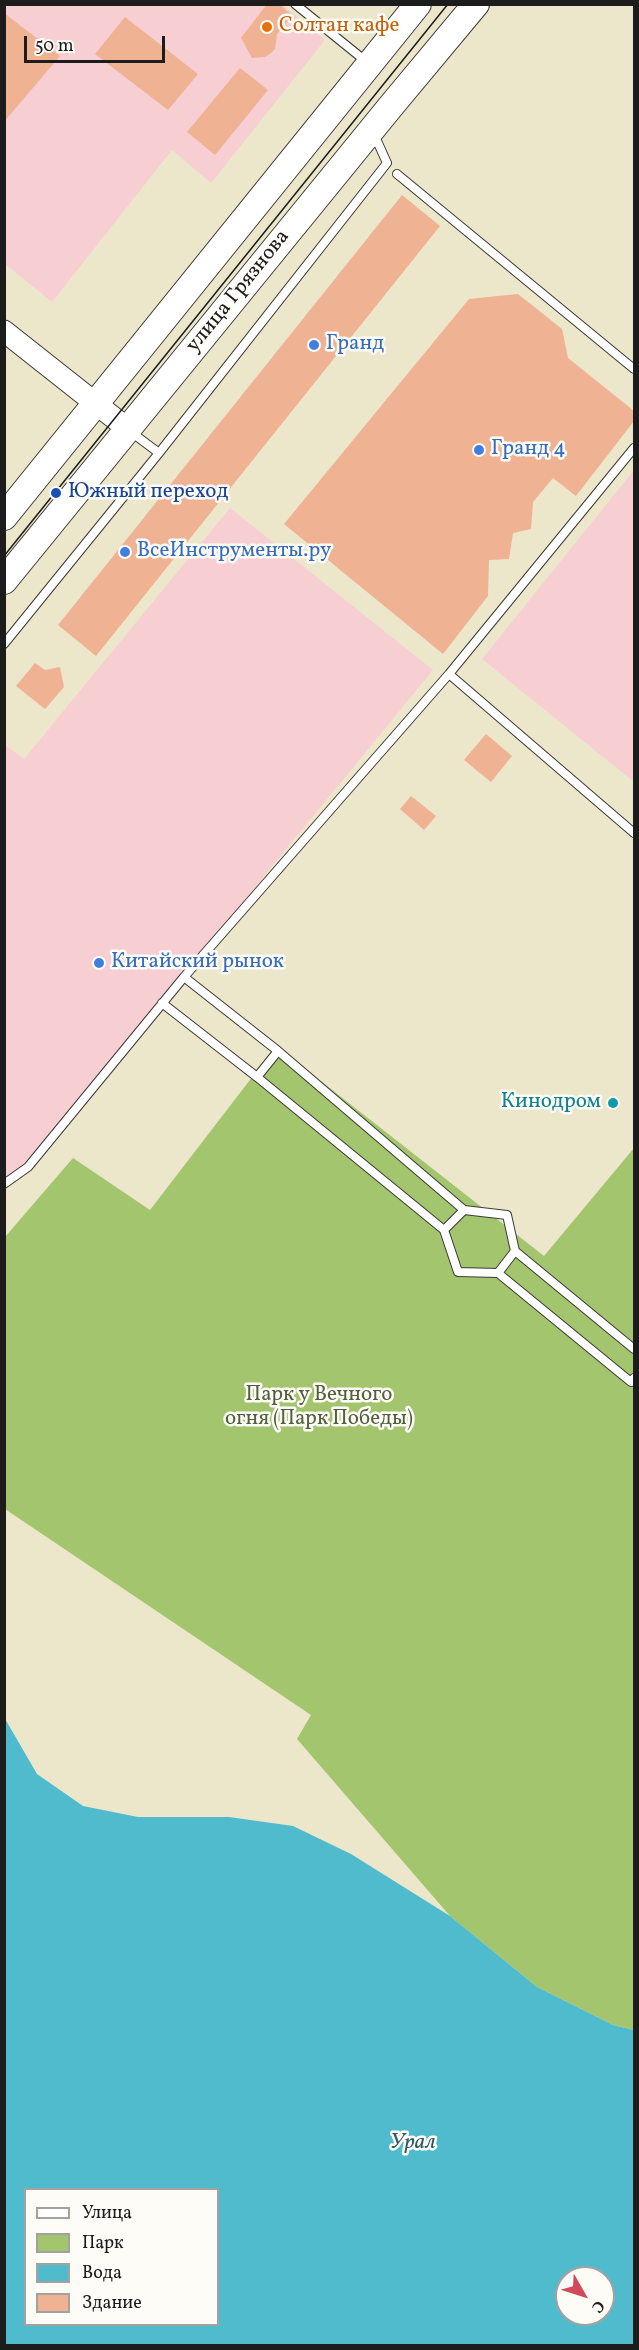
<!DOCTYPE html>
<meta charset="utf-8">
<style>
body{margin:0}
#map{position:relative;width:639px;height:2350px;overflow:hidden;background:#ece6ca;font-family:Vollkorn,serif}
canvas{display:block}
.frame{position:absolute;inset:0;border:6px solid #1c1c1c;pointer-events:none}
.legend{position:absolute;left:24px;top:2188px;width:195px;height:138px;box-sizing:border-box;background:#fdfcf7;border:2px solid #a3a29f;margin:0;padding:8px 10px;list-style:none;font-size:18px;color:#1c1c1c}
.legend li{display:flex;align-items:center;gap:12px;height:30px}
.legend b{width:30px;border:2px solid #a3a29f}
.north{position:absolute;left:555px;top:2266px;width:60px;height:60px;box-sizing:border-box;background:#fdfcf7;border:2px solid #a3a29f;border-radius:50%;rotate:129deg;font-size:16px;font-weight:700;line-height:24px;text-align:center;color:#1c1c1c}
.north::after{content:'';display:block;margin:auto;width:21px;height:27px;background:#d1495b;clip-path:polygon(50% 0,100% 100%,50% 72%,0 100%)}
.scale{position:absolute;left:24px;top:36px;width:141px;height:27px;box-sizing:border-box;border:3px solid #1c1c1c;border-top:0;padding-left:8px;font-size:18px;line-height:21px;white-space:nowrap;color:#1c1c1c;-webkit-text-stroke:4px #fdfcf7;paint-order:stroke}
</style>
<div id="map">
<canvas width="639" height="2350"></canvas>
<div class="frame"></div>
<ul class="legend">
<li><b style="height:8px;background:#fff"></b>Улица</li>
<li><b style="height:16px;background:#a3c56e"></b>Парк</li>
<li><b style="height:16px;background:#50bbcd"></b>Вода</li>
<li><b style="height:16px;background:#efb293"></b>Здание</li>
</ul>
<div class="north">С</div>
<div class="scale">50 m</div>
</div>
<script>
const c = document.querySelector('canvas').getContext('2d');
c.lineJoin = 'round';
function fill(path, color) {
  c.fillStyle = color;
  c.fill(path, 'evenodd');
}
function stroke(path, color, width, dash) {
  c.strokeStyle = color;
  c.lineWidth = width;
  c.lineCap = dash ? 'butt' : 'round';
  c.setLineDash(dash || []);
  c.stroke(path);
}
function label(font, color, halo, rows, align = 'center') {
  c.font = font + ' Vollkorn,serif';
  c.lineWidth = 5;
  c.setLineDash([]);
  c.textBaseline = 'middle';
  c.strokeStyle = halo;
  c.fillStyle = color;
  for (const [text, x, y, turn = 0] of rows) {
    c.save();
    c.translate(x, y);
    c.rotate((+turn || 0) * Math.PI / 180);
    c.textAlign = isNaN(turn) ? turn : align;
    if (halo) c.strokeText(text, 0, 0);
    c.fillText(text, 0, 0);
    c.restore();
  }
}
const built = new Path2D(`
 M4 5H283L325 40 211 183 172 150 52 302 5 264Z
 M634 470V782L482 659Z
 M230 508 433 670 26 1166 6 1176 4 744 24 759Z`);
const green = new Path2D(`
 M276 1046 544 1256 634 1148V2030L613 2025 537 1987 450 1916 297 1739 311 1715 5 1509V1237L73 1158 150 1210Z`);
const water = new Path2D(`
 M4 1717 37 1774 83 1806 138 1817H229L293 1826 351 1854 450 1916 537 1987 613 2025 634 2030V2345H5ZM26 2190H218V2324H26ZM567 2278H603V2314H567Z`);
const building = new Path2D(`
 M267 4H279L292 15 277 34 275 49 271 53 265 57 252 58 241 38Z
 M4 13 60 56 4 122Z
 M125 17 198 74 168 110 95 54Z
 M240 68 268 90 215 155 187 132Z
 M402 195 440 226 96 656 58 625Z
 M518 294 562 329 568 358 634 411V421L576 496 553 478 533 502 531 529 513 533 509 559 489 560 488 596 443 654 284 524 469 299Z
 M35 663 45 670 60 667 64 687 45 709 16 686Z
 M486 734 512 756 491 782 464 760Z
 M411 796 436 816 424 830 400 809Z`);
const service = new Path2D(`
 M295 4 368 63
 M397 174 634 369
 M131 432 159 453
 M634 448 449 674 634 833
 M4 644 159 453 387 163 373 132
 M184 977 278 1051 464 1210 507 1215 515 1251 634 1349
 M162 1003 257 1077 444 1230 458 1272 498 1273 631 1382 634 1378
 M257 1077 278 1051
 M4 1184 28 1167 184 977 449 674
 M444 1230 464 1210
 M498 1273 515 1251`);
const tertiary = new Path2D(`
 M4 331 128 429`);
const primary = new Path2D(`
 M4 517 418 4
 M4 581 391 106 476 4`);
const tram = new Path2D(`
 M4 556 448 4`);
const markers = [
 [267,27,6,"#e8710a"],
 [314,345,6,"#3f7fe0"],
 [479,450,6,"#3f7fe0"],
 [56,493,6,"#1a4fb4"],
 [125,552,6,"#3f7fe0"],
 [99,963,6,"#3f7fe0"],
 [613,1103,6,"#0f9aa8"]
];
const foodNames = [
 ["Солтан кафе",279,27]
];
const streetNames = [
 ["улица Грязнова",239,292,-51]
];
const shopNames = [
 ["Гранд",326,345],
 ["Гранд 4",491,450],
 ["ВсеИнструменты.ру",137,552],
 ["Китайский рынок",111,963]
];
const transitNames = [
 ["Южный переход",68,493]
];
const cultureNames = [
 ["Кинодром",601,1103]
];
const parkNames = [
 ["Парк у Вечного",319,1396],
 ["огня (Парк Победы)",319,1420]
];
const waterNames = [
 ["Урал",413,2144]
];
fill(built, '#f7cfd3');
fill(green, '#a3c56e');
fill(water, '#50bbcd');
fill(building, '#efb293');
stroke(service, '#3b3a36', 10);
stroke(tertiary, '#3b3a36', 23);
stroke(primary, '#3b3a36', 28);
stroke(service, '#fff', 8);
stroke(tertiary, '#fff', 21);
stroke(primary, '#fff', 26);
stroke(tram, '#1c1c1c', 1.5);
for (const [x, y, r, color] of markers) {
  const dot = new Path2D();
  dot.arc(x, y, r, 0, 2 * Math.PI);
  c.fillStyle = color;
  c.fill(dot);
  stroke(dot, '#fdfcf7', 2);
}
label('21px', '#c56008', '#fdfcf7', foodNames, 'left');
label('21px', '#1c1c1c', '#fdfcf7', streetNames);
label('21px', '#366cbe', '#fdfcf7', shopNames, 'left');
label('21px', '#164399', '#fdfcf7', transitNames, 'left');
label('21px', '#0d838f', '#fdfcf7', cultureNames, 'right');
label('21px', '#52603d', '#fdfcf7', parkNames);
label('italic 22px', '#315c63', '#fdfcf7', waterNames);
</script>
